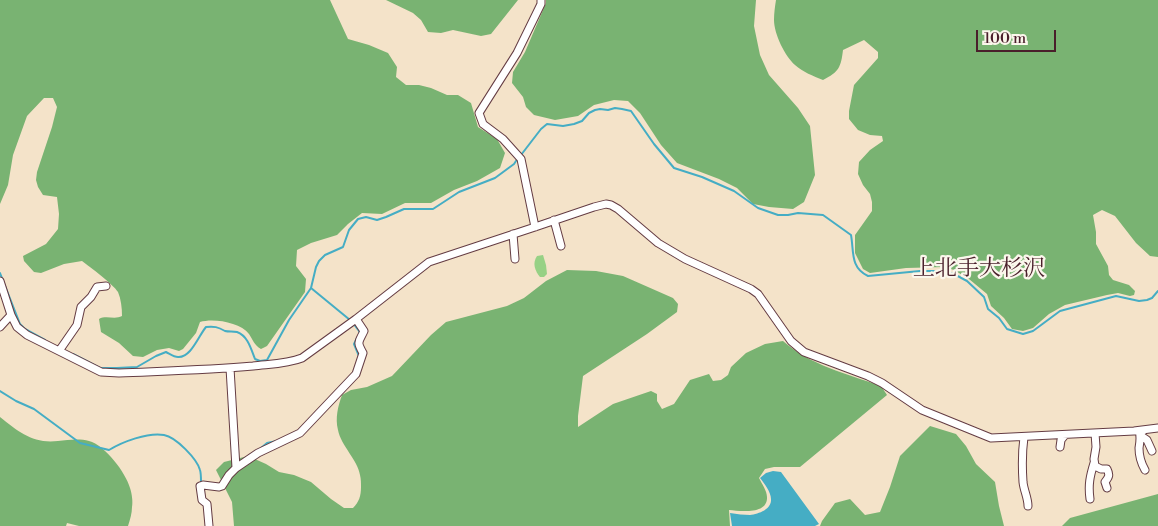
<!DOCTYPE html>
<meta charset="utf-8">
<style>
body{margin:0}
#map{position:relative;width:1158px;height:526px;overflow:hidden;background:#f4e3c9;font-family:"Libre Bodoni",serif}
canvas{display:block}
.scale{position:absolute;left:976px;top:30px;width:80px;height:22px;box-sizing:border-box;border:2px solid #4a1f2b;border-top:0;padding-left:6px;font-size:15px;line-height:18px;white-space:nowrap;color:#4a1f2b;-webkit-text-stroke:4px #fbf7ec;paint-order:stroke}
</style>
<div id="map">
<canvas width="1158" height="526"></canvas>
<div class="scale">100 m</div>
</div>
<script>
const c = document.querySelector('canvas').getContext('2d');
c.lineJoin = 'round';
function fill(path, color) {
  c.fillStyle = color;
  c.fill(path, 'evenodd');
}
function stroke(path, color, width, dash) {
  c.strokeStyle = color;
  c.lineWidth = width;
  c.lineCap = dash ? 'butt' : 'round';
  c.setLineDash(dash || []);
  c.stroke(path);
}
function label(font, color, halo, rows, align = 'center') {
  c.font = font + ' "Libre Bodoni","Noto Serif JP",serif';
  c.lineWidth = 4.5;
  c.setLineDash([]);
  c.textBaseline = 'middle';
  c.strokeStyle = halo;
  c.fillStyle = color;
  for (const [text, x, y, turn = 0] of rows) {
    c.save();
    c.translate(x, y);
    c.rotate((+turn || 0) * Math.PI / 180);
    c.textAlign = isNaN(turn) ? turn : align;
    if (halo) c.strokeText(text, 0, 0);
    c.fillText(text, 0, 0);
    c.restore();
  }
}
const green = new Path2D(`
 M543 255 546 265 547 274 544 277H540C535 271 532 263 537 256Z`);
const forest = new Path2D(`
 M0 0H330L348 39 369 45 388 53 397 67 396 77 406 85H419L431 88 447 95H458L471 103 478 127 497 139 505 153 500 168 477 181 454 190 431 203H405L382 214 362 213 348 224 337 235 311 243 297 250 296 266 306 279 305 292 267 346 261 349C254 345 253 340 249 334 240 322 213 318 200 322L196 333 183 349 179 351 169 348 157 350 143 357 133 356 119 343 101 332 99 319C106 315 115 320 122 316 122 308 121 299 118 292 113 284 90 267 82 261L64 264 41 273 34 272 24 261 23 256 46 244 58 229 59 214 57 197 43 195 38 187 36 180 37 172 52 127 57 107 53 98H44L27 116 13 155 8 185 0 204Z
 M386 0H518L491 34 481 36 453 30 441 33 428 32 421 20 413 13Z
 M546 0H756L754 26 760 55 769 75 798 108 810 126 815 175 804 202 793 209 769 207 753 204 737 188 719 179 677 163 661 145 640 113 628 101 614 100 594 105 578 116 555 120 534 115 526 107 523 97 512 83 513 72 525 52 546 3Z
 M776 0H1158V257L1150 256 1136 243 1115 216 1102 210 1093 215 1096 232V244L1108 266 1109 275 1113 280 1129 285 1135 291 1134 295 1130 296 1118 293 1107 295 1065 305 1049 314 1033 328 1023 331 1012 329 1004 318 991 306 987 294 969 279 954 270 944 267 906 268 870 273 863 269 855 253V235L872 211V202L870 194 863 185 858 174 859 162 870 150 883 141 882 136 870 135 858 130 849 119V111L854 85 878 58V52L864 40 843 50C841 67 839 72 823 80 813 76 803 72 795 65 785 56 774 34 774 20 774 13 775 6 776 0Z
 M567 270 596 271 623 276 673 298 678 304 677 312 647 334 583 376 578 416V427L613 404 651 391 657 394V401L662 409 674 404 690 380 709 374 713 381 721 380 728 375 731 367 746 353 765 344 783 341C810 365 847 374 881 386L887 395 800 467H774L765 469 759 478C762 484 767 491 767 497 768 515 740 511 729 510L730 526H234L232 502 216 470 224 462 248 456 266 464 279 472 294 475 311 482 331 499 344 508H353C359 502 361 496 361 487 361 483 361 479 360 475 358 460 341 446 338 430 335 418 338 406 342 395L351 390 367 387 392 376 431 335 446 322 507 306 524 298 546 281Z
 M0 417C19 432 33 444 58 441 68 440 79 438 89 441 105 445 126 473 130 488 132 494 133 502 132 507 132 513 130 520 128 526H79L67 523 66 526H0Z
 M930 426 956 434 966 446 976 464 995 482 999 506 1004 526H820L822 521 835 503 850 499 865 515 880 512 890 487 900 456Z
 M1158 494V526H1062L1070 518Z`);
const water = new Path2D(`
 M773 471 781 472 819 524 815 526H732L730 513C737 514 744 515 750 515 759 514 772 509 771 499 771 492 764 483 760 478L766 473Z`);
const stream = new Path2D(`
 M521 155 541 129 547 124 563 126 574 124 582 121 589 113 595 110 600 109 608 110 615 108 622 109 631 111 654 144 674 168 702 177 734 191 758 208 778 215H788L798 213 823 215 851 235C854 251 850 268 868 276L920 271H941L954 274 967 281 984 297 988 309 999 318 1007 329 1023 334 1033 331 1060 311 1116 296 1139 301 1147 300 1152 298 1158 291
 M0 273 20 324 25 329 45 340
 M311 288 350 320
 M353 323 359 331 360 334
 M357 338 354 344 359 356
 M73 354 100 368H117L137 367 156 356 166 352C170 354 174 357 178 357 191 358 199 335 206 327 214 326 218 327 225 331 229 332 233 331 237 332 248 336 251 349 255 359L260 361 267 360 289 320 311 288 316 267 319 261 325 255 343 247 349 230 358 219 366 217 377 220 386 217 404 209H433L459 192 495 178 514 164 518 158
 M0 391 16 401 34 409 80 443 109 450C122 442 148 432 164 435 176 437 197 459 200 470 201 473 201 478 201 482H205
 M261 448 267 443 277 441`);
const minor = new Path2D(`
 M554 220 561 246
 M535 227 521 159 503 139 483 124 479 113 517 53 541 4V0
 M513 234 515 259
 M0 281 11 315 17 327 27 335 101 372 119 373C164 371 208 370 253 366 269 364 287 364 302 358L356 319 429 262 535 227 594 207 606 204 611 205 618 209 658 243 685 259 751 289 758 294 791 341 804 352 868 376 882 383 922 410 991 438 1134 431 1158 428
 M0 327 11 315
 M59 351 77 325 81 307 91 297 97 287 106 286
 M1143 431H1139C1141 437 1140 442 1139 448 1139 457 1141 463 1145 470
 M1095 433 1096 447 1094 459 1095 466 1101 469H1107C1110 475 1109 477 1105 482L1107 488
 M1141 436 1147 440 1152 451
 M1024 437C1022 452 1022 467 1023 482 1024 491 1028 498 1028 506
 M1060 447 1061 440 1065 435
 M236 468 258 453 300 433 356 374 363 353C356 341 359 342 364 331L356 319
 M1090 499C1088 485 1090 476 1094 463
 M209 526 207 504 202 500 200 486 203 485 219 487 222 486 229 475 236 468 230 368`);
const quarterNames = [
 ["上北手大杉沢",979,270]
];
fill(green, '#97d185');
fill(forest, '#79b372');
fill(water, '#45adc4');
stroke(stream, '#45adc4', 2);
stroke(minor, '#643c43', 9);
stroke(minor, '#fff', 7);
label('22px', '#4a1f2b', '#fbf7ec', quarterNames);
</script>
